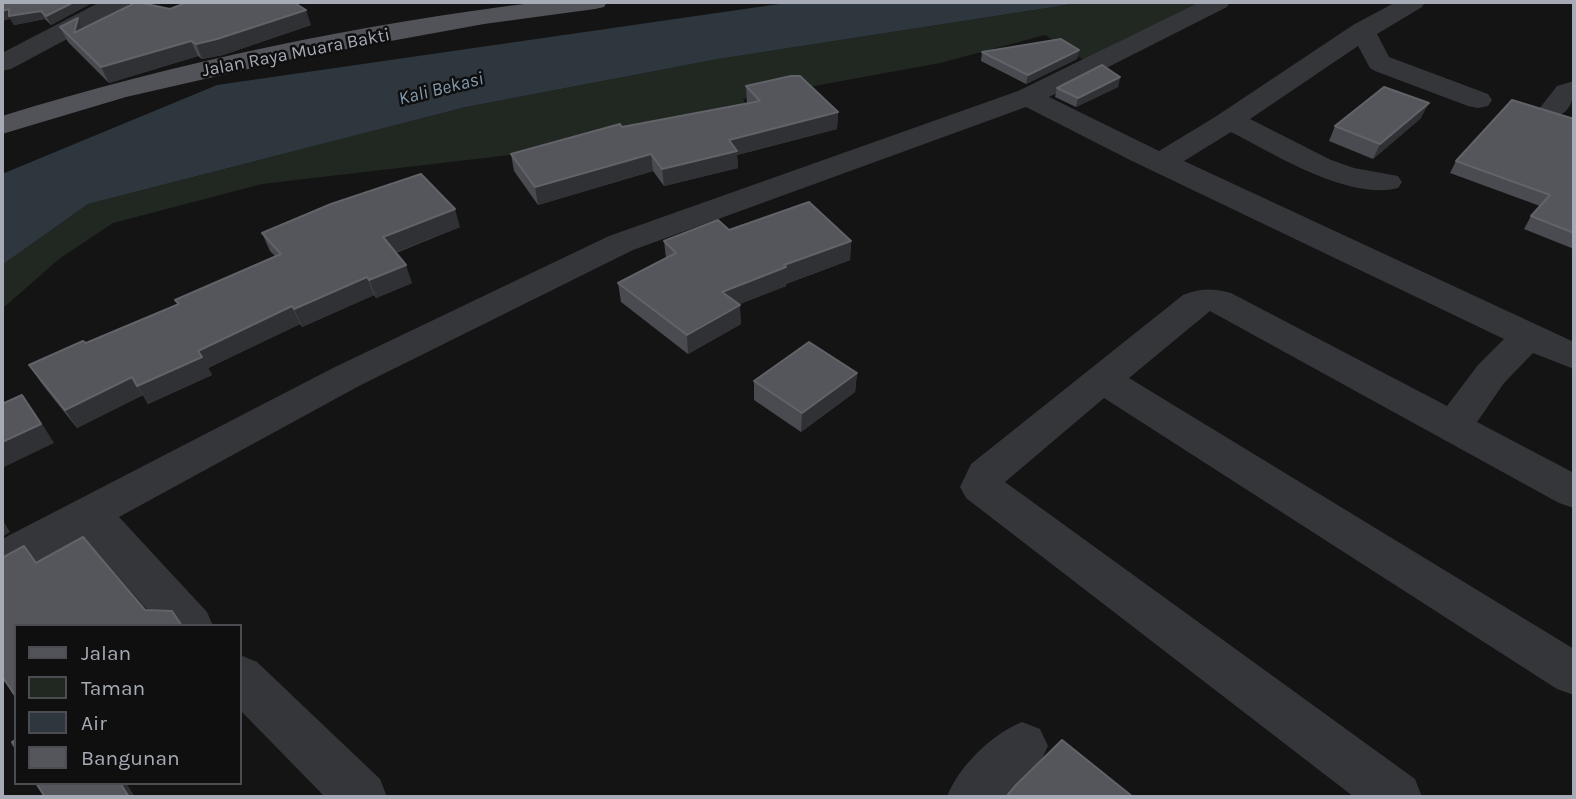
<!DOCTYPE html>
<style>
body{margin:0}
#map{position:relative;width:1576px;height:799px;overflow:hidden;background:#141415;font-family:Karla,sans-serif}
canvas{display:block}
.frame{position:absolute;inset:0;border:4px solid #a7abb5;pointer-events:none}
.legend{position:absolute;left:14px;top:624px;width:228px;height:161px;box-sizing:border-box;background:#0f0f10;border:2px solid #4c4d52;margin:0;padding:9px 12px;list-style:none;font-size:21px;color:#a7abb5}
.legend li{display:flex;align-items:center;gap:14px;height:35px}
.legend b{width:35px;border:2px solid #4c4d52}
</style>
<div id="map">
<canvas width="1576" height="799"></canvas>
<div class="frame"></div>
<ul class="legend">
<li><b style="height:9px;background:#515359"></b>Jalan</li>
<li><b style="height:19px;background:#202821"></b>Taman</li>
<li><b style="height:19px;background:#2e373d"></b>Air</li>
<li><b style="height:19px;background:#54565b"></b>Bangunan</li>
</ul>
</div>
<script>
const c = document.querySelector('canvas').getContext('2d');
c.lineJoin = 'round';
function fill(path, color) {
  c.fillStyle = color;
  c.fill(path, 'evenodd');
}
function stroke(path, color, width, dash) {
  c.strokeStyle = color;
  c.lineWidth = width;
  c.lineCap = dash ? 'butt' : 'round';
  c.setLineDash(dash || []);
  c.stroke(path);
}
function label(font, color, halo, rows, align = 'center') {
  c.font = font + ' Karla,sans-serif';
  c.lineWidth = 5;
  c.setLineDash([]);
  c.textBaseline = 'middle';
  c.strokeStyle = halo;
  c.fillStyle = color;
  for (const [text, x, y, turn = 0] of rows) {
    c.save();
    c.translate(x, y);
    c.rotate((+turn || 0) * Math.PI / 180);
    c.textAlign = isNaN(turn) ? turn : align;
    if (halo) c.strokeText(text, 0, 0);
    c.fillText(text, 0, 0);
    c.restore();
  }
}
const green = new Path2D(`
 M1075 2H1219L1091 65 1045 35 940 63 743 99 749 111 561 149 262 184 113 223 59 259 2 309V265L88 204 466 107 718 59 1066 5Z`);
const water = new Path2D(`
 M793 2H1075L1066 5 718 59 466 107 88 204 2 265V174L217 85Z`);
const street = new Path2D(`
 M100 2H130L127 7 11 69 2 71V53Z
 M1200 2H1230L1227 7 1049 97 1159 151 1215 117 1353 25 1396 2H1425L1422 7 1377 34 1389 57 1488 94 1492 100 1488 106 1478 108 1468 106 1375 71 1370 68 1358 46 1250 119 1331 160 1354 168 1398 176 1402 182 1398 188C1349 201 1274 154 1231 132L1184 161 1574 342V369L1533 353 1504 383 1477 422 1574 473V508L1559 503 1210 311 1129 378 1574 649V695L1557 689 1104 398 1005 482 1415 779 1422 797H1354L966 498 960 487 971 464 1183 295C1201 288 1213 288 1231 293L1447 406 1478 365 1504 339 1130 160 1026 107 633 250 359 386 119 517 207 612 213 626H161L84 537 18 573 2 578V539L333 368 609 236 1018 91Z
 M1574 81C1575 102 1568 121 1543 115L1539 109 1557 86Z
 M240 655 257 662 380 779 387 797H325L240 710Z
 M1022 722 1040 729 1048 746 1040 763 1008 797H947C958 767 992 734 1022 722Z`);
const primary = new Path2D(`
 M540 2H607L604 7 595 9 484 24 292 59 126 97 2 134V116C177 62 359 24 540 2Z`);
const wall = new Path2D(`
 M2 2H91L90 4 51 25 45 19 14 25Z
 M170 9 311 25 223 55 202 59 198 56 109 83 68 42 60 27 83 29Z
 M1079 50 1077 59 1026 84 981 61 982 52Z
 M1120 77 1118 87 1076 107 1055 97 1057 88Z
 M746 86 838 112 837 129 737 155 738 168 664 186 653 171 538 205 514 171 511 154 622 127 747 103Z
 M1421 118 1373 159 1329 141 1335 126Z
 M1574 119V249L1524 229 1531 216 1540 206 1450 173 1456 161Z
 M460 227 396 253 412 283 376 298 374 295 302 327 300 324 208 368 212 375 148 404 143 395 77 428 42 384 29 365 86 343 178 305 175 300 275 256 270 251 262 233Z
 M729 230 851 241 850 260 786 284V286L739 304 741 324 688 354 621 302 618 283 666 258 664 241Z
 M857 373 855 392 801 432 754 400V381Z`);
const shadedWall = new Path2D(`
 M74 2H91L90 4 51 25 46 16Z
 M9 9 41 11 45 19 14 25 10 19 2 21V11Z
 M306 10 311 25 223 55 202 59 196 44Z
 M78 18 85 32 74 33Z
 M191 41 198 56 109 83 101 67Z
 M1079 50 1077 59 1026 84 1028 75Z
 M1120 77 1118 87 1076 107 1078 98Z
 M1429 103 1421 118 1373 159 1380 144Z
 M838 112 837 129 737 155 738 168 664 186 662 169 729 140Z
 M651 154 653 171 538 205 535 187Z
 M455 209 460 227 389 255 383 237Z
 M851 241 850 260 786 284V286L723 311 722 292 784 265Z
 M406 265 412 283 376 298 369 280Z
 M367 277 374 295 302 327 294 309Z
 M740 305 741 324 688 354 687 335Z
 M292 306 300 324 208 368 212 375 148 404 137 386 198 351Z
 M857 373 855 392 801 432 802 413Z
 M132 377 143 395 77 428 65 410Z
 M22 395 36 414 54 443 2 468V442Z
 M2 519 10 532 2 537Z
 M2 671 10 679 2 685Z
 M120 783H126L135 797H129Z`);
const building = new Path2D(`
 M2 2H74L46 16 41 11 9 16V9L2 11Z
 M137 2 170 9 188 2H293L306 10 217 39 196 44 191 41 101 67 60 27 78 18 74 33Z
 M1061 39 1079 50 1028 75 982 52Z
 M1102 65 1120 77 1078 98 1057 88Z
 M791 76H800L838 112 729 140 737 151 662 169 651 154 535 187 511 154 620 124 622 127 760 101 746 86Z
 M1384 87 1429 103 1380 144 1335 126Z
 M1512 100 1574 119V233L1531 216 1550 195 1456 161Z
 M421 174 455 209 383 237 406 265 369 280 367 277 294 309 292 306 198 351 202 357 137 386 132 377 65 410 29 365 83 341 86 343 179 304 175 300 281 254 262 233 331 204Z
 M809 202 851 241 784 265 786 267 722 292 740 305 687 335 618 283 676 253 664 241 718 220 729 230Z
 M809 342 857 373 802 413 754 381Z
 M22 395 41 424 2 442V404Z
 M83 537 145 610 172 611 182 626H16V697L2 676V558L24 546 36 563Z
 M16 740V749L12 742Z
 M1062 740 1133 797H1006L1016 785Z
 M36 783H120L129 797H45Z`);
const farStreetnames = [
 ["Jalan Raya Muara Bakti",296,53,-11]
];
const farWaternames = [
 ["Kali Bekasi",441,89,-14]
];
fill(green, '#202821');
fill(water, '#2e373d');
fill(street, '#35363a');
fill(primary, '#515359');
fill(wall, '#4a4b50');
fill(shadedWall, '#303134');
fill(building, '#54565b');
stroke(building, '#616369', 2);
label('18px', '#a7abb5', '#0f0f10', farStreetnames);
label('italic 19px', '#8099ad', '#0f0f10', farWaternames);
</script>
